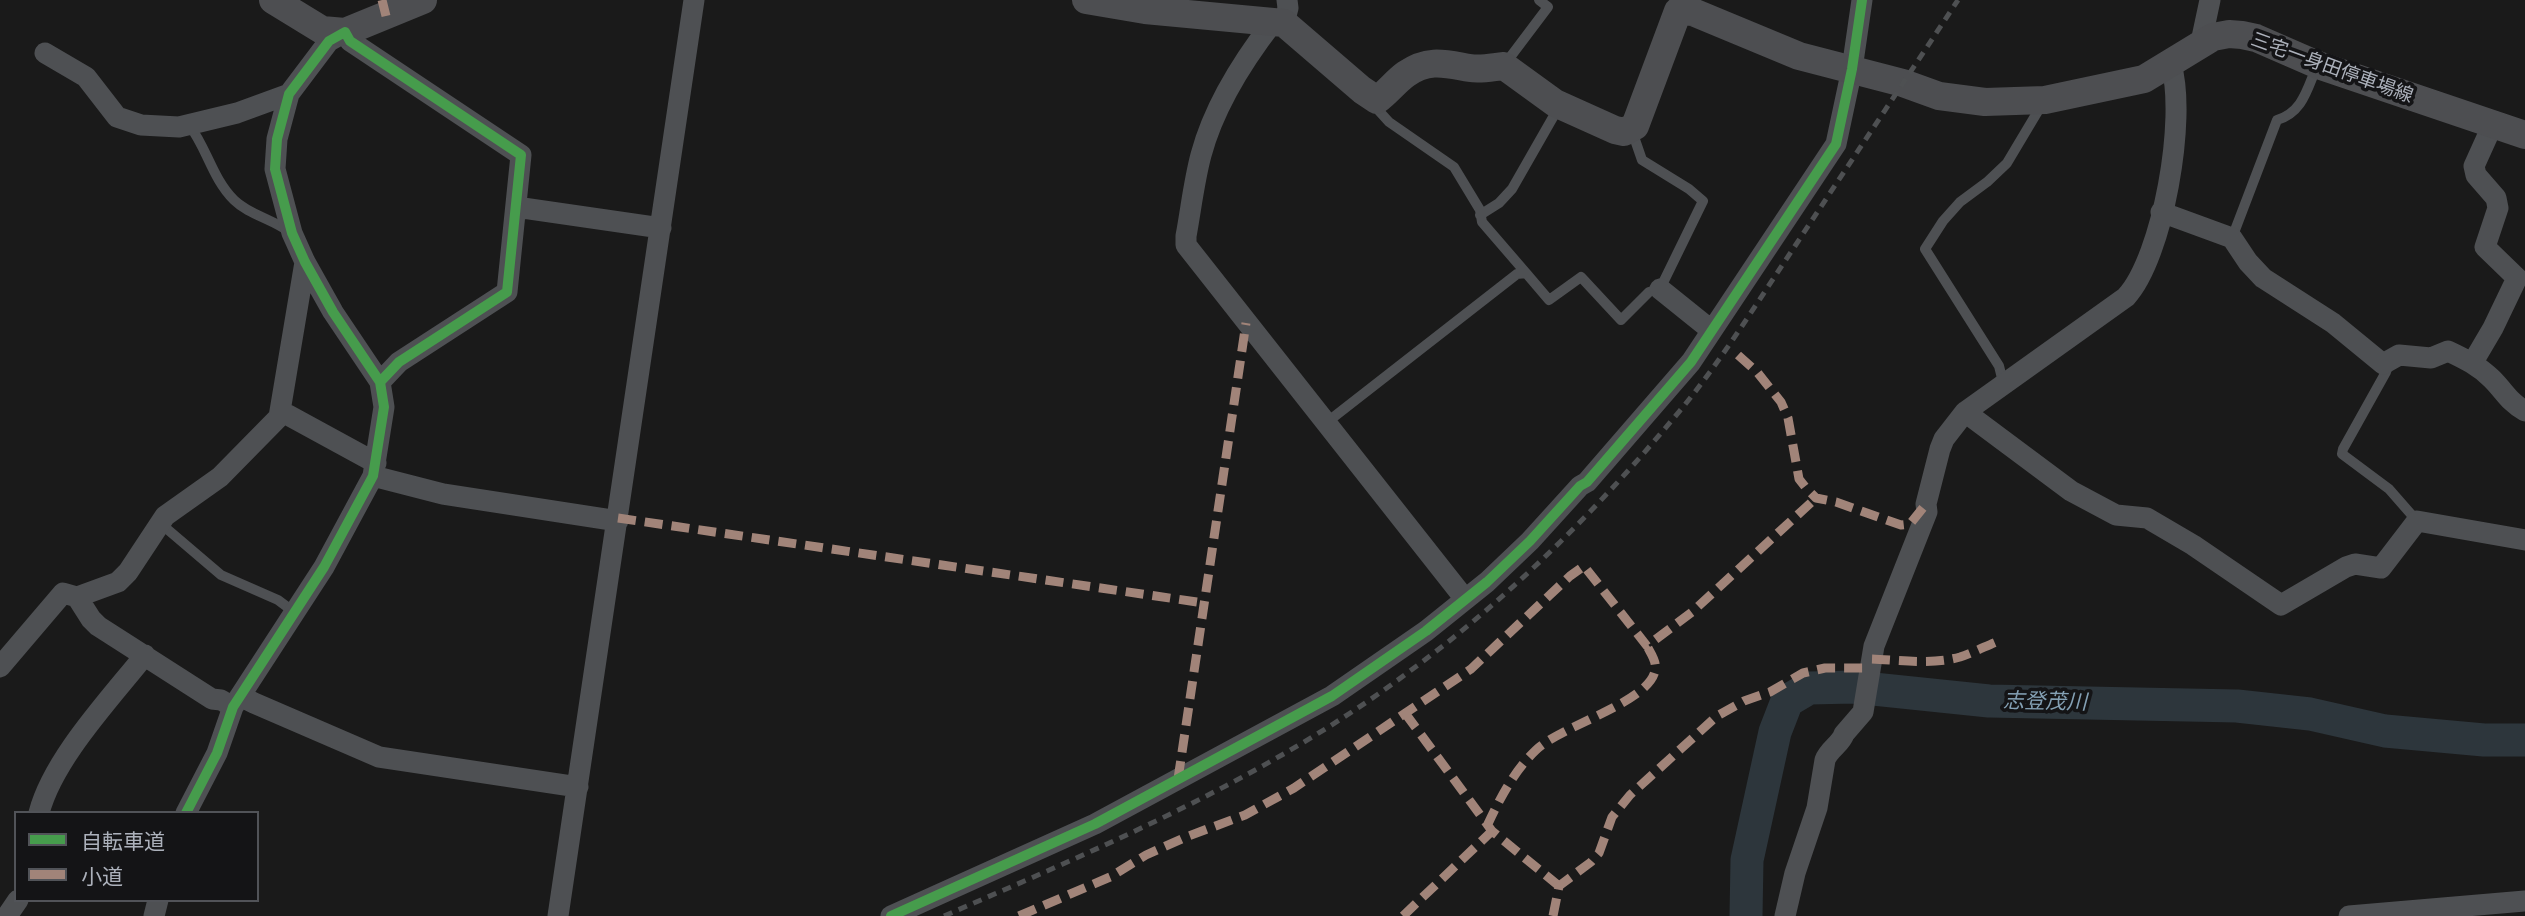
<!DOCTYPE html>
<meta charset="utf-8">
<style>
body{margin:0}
#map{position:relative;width:2525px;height:916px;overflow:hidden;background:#1a1a1a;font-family:Inter,"Noto Sans JP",sans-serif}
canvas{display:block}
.legend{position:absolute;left:14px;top:811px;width:245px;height:91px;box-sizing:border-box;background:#141416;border:2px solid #515358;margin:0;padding:9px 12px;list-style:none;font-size:21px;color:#acb1bb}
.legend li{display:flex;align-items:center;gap:14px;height:35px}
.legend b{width:35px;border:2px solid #515358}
</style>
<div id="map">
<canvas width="2525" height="916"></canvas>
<ul class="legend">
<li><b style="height:9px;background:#469c4c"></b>自転車道</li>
<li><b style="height:9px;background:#a18479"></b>小道</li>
</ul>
</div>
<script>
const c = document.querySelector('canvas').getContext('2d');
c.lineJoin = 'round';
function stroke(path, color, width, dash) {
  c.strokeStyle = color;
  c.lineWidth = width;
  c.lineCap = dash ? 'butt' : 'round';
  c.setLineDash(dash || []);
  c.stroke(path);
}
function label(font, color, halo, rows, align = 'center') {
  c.font = font + ' Inter,"Noto Sans JP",sans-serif';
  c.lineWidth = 7;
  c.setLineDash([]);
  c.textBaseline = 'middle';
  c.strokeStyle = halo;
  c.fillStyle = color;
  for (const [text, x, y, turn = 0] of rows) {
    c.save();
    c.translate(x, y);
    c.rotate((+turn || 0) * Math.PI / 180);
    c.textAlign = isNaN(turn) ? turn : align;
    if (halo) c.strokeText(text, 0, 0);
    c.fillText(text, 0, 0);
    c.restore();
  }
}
const river = new Path2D(`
 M1746 916 1747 860 1775 732 1787 701 1809 688 1854 687 1989 701 2237 706 2310 714 2385 731 2484 740H2525`);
const service = new Path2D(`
 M1505 64 1548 7 1539 0
 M189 125C207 148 212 178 234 200 249 215 273 219 291 233
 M1480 215 1499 203 1512 189 1560 105
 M2232 238 2277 120C2303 112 2307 89 2317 66
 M1526 273 1549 300 1581 277 1621 320 1649 292 1660 289 1703 201 1689 189 1642 160 1632 131
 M2389 363 2386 372 2343 449 2342 454 2389 489 2417 521
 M2003 382 1999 366 1925 249 1943 221 1960 202 1987 182 2007 163 2044 101
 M1326 423 1517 274 1526 273 1482 222 1480 210 1454 167 1389 122 1379 111 1377 100
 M160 523 221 575 278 600 294 612`);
const minor = new Path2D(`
 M1273 22C1242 62 1214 106 1201 155 1194 181 1191 209 1186 236V245L1465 599
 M1284 23 1288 8 1287 0
 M2200 47 2210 0
 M45 53 86 77 117 117 141 125 179 127 237 113 289 94
 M516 207 661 228
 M2161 212 2232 238 2248 262 2263 278 2333 323 2383 364 2399 355 2431 358 2448 351C2465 359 2479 366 2492 379 2505 392 2508 401 2525 411
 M1660 289 1711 330
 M2473 362 2493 328 2517 278 2485 247 2498 208 2496 198 2476 175 2474 166 2493 124
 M1965 412 2071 491 2116 515 2147 518 2193 545 2281 605 2346 567 2355 564 2381 568 2417 521 2525 540
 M280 414 288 415 376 463
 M373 476 443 494 618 521
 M77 597 91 619 98 626 212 699 221 700 233 707
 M0 667 63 593 77 597 118 582 128 572 165 516 220 477 279 417 305 262
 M240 696 254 703 379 757 578 787
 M39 813C53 759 110 699 145 655
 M186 813 217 753 233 707 324 567 373 476 384 407 380 382 333 312 305 262 292 233 275 169 277 139 289 94 329 41 345 32 350 41 521 155 507 292 399 362 380 382
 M7 916 18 900
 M154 916 158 900
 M558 916 694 0
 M891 916 1095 824 1332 696 1426 631 1487 582 1530 541 1580 486 1587 482 1691 362 1836 144 1852 69 1862 0
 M1785 916 1795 873 1817 808 1825 760C1829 749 1841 744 1844 734L1863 712 1874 646 1927 512 1926 504 1940 449 1944 439 1965 412 2126 297C2163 257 2187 117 2171 65
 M2349 916 2525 901`);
const secondary = new Path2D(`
 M273 0 322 30 345 32 423 0
 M1086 0 1145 10 1284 23 1362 90 1377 100C1388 92 1396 81 1406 74 1429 58 1446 64 1470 68 1481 70 1493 67 1504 66L1555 103 1615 130 1624 132 1635 126 1678 11 1693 12 1799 56 1903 83 1939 96 1985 102 2045 100 2144 79 2213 37 2229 34 2242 35 2256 38 2318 65 2525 135`);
const rail = new Path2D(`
 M944 916C1105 846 1269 777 1410 671 1508 599 1595 512 1673 419 1719 365 1756 304 1795 246 1849 164 1904 82 1958 0`);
const quiet = new Path2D(`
 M382 0 386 16
 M1738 355 1757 372 1781 402 1788 418 1799 479 1806 488 1816 498 1836 502 1901 525 1910 524 1926 504
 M618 518 1204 603
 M1872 659C1900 660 1932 665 1960 657 1972 653 1984 647 1996 642
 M1405 713 1492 831 1559 886
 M1178 779 1246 323
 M1487 826C1500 798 1514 771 1536 750 1562 725 1648 703 1655 671 1657 661 1651 654 1647 646
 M1019 916 1110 877 1146 855 1186 837 1245 815 1294 788 1471 669 1570 576 1584 566 1647 646 1692 612 1816 498
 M1403 916 1492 831
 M1553 916 1559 886 1591 862 1599 853 1612 817 1630 795 1717 716 1744 701 1770 692 1803 673 1825 668H1870`);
const cycleway = new Path2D(`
 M186 813 217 753 233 707 324 567 373 476 384 407 380 382 333 312 305 262 292 233 275 169 277 139 289 94 329 41 345 32 350 41 521 155 507 292 399 362 380 382
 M891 916 1095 824 1332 696 1426 631 1487 582 1530 541 1580 486 1587 482 1691 362 1836 144 1852 69 1862 0`);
const streetNames = [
 ["三宅一身田停車場線",2332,68,20]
];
const waterNames = [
 ["志登茂川",2045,702,1]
];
stroke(river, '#2d363c', 33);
stroke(service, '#4e5053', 10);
stroke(minor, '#4e5053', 21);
stroke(secondary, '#4d4e51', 28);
stroke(rail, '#4e5052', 5, [9, 7]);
stroke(quiet, '#a18479', 9, [18, 9]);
stroke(cycleway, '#469c4c', 10);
label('19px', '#acb1bb', '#141416', streetNames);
label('italic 21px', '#84a0b4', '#141416', waterNames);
</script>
